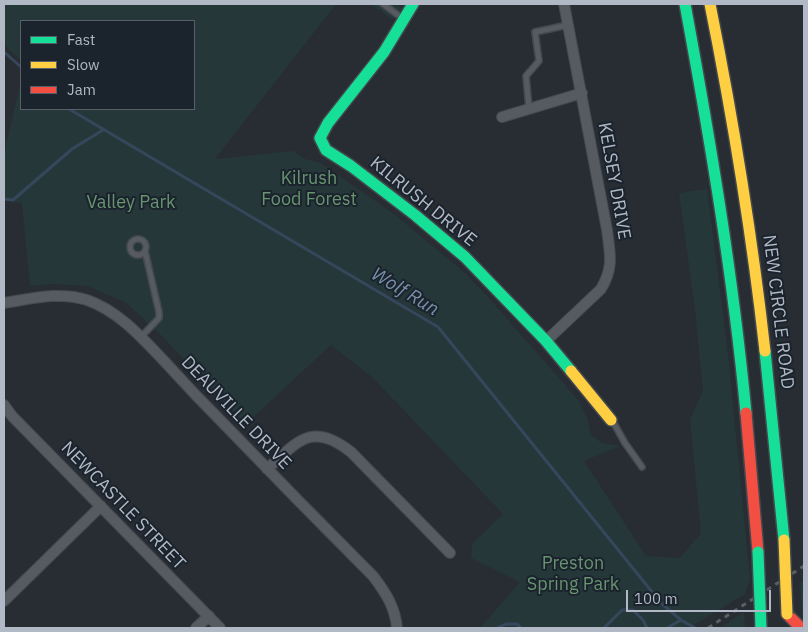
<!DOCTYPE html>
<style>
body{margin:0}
#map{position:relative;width:808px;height:632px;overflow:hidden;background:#272d33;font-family:"IBM Plex Sans",sans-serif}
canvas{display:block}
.frame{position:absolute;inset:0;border:5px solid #b0b9c5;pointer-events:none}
.legend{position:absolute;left:20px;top:20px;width:175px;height:90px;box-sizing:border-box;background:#1b232d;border:1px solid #575f6a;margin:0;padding:6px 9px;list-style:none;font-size:15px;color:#b0b9c5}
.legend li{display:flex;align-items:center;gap:10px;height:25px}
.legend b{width:25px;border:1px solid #575f6a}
.scale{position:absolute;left:626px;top:590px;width:145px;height:22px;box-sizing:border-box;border:2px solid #b0b9c5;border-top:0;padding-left:6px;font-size:15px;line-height:18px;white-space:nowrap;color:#b0b9c5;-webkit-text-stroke:4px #1b232d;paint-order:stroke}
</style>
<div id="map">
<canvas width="808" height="632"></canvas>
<div class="frame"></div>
<ul class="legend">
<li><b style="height:6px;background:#16e098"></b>Fast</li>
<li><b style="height:6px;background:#ffcf43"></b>Slow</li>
<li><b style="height:6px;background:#f24e42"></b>Jam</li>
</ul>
<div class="scale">100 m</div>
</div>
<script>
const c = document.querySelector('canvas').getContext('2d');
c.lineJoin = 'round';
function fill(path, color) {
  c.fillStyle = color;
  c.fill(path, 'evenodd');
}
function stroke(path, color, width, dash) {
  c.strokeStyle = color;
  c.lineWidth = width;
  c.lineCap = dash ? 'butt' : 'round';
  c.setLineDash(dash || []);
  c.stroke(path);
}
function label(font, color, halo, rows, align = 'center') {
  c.font = font + ' "IBM Plex Sans",sans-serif';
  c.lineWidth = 4;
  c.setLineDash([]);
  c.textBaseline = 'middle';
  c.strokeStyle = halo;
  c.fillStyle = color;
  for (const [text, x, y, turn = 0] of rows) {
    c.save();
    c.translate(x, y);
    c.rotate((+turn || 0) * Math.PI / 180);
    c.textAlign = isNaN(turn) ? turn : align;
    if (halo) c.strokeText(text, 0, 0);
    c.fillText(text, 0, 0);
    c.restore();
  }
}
const green = new Path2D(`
 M4 4H336L215 159 293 151 305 159 321 163 394 214 465 273 489 298 579 401 587 418 591 435 602 443 620 446 584 461 646 556 680 558 701 533 690 419 703 391 695 309 679 193 707 189 728 354 750 579 745 594 689 628H480L520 582 471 558 472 544 503 514 372 377 331 345 246 424 158 332 125 302 87 286 52 284 30 286 22 203 4 201V153L21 82V109H194V21H21V60L4 45Z
 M371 4H396L402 8 393 20Z
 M804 580V628H803L800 583Z
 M744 612 745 628H720Z`);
const stream = new Path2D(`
 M4 52 21 67
 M69 109 438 327 661 603 681 620 695 628
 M4 199 13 200 72 149 103 130
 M497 628 506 624H517L521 628
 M604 628 622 610H633L643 620 647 628
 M667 628 681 620`);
const lane = new Path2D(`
 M383 4 402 18
 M529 108 526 76 539 61 535 32 568 25
 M130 247a8 8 0 1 1 16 0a8 8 0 1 1-16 0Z
 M141 337 159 318V312L145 251
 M612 420 625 443 642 467`);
const street = new Path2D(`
 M502 117 582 93
 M4 303C30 299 60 291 87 300 119 311 143 339 166 363 185 384 204 404 224 424 273 475 323 526 373 576 386 593 395 607 397 628
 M546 341 601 289C614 267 610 254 607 230L564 4
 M4 405 12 416 220 628
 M267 469C298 441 312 421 351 452L450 553
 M4 601 101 506
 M196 628 209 616`);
const fast = new Path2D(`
 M413 4 384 52 328 123 320 138 326 150 351 166 415 215 465 257 546 341 571 371
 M685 4C710 139 733 275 746 413
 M765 351 784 540`);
const slow = new Path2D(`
 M710 4C733 119 752 235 765 351
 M571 371 611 420`);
const jam = new Path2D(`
 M746 413 758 552
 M787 614 801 628`);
const rail = new Path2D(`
 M708 628 804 566`);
const fastBridge = new Path2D(`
 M758 552 761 628`);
const slowBridge = new Path2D(`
 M784 540 787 614`);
const parkNames = [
 ["Kilrush",309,179],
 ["Food Forest",309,200],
 ["Valley Park",131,203],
 ["Preston",573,564],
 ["Spring Park",573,585]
];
const streetNames = [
 ["KELSEY DRIVE",614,181,80],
 ["KILRUSH DRIVE",423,202,39],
 ["NEW CIRCLE ROAD",778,312,83],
 ["DEAUVILLE DRIVE",236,413,46],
 ["NEWCASTLE STREET",123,506,46]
];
const waterNames = [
 ["Wolf Run",405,292,31]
];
fill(green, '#253739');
stroke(stream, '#36475c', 3);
stroke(lane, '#44494e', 8);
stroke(street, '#44494e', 12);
stroke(fast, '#44494e', 14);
stroke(slow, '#44494e', 14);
stroke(jam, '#44494e', 14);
stroke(lane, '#565a61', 5);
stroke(street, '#565a61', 10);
stroke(fast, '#16e098', 11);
stroke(slow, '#ffcf43', 11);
stroke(jam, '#f24e42', 11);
stroke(rail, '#5a5f64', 3, [5, 5]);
stroke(fastBridge, '#44494f', 14, []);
stroke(slowBridge, '#44494f', 14, []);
stroke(fastBridge, '#16e098', 11);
stroke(slowBridge, '#ffcf43', 11);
label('18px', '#689471', '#1b232d', parkNames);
label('18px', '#b0b9c5', '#1b232d', streetNames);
label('italic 19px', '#7990ab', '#1b232d', waterNames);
</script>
